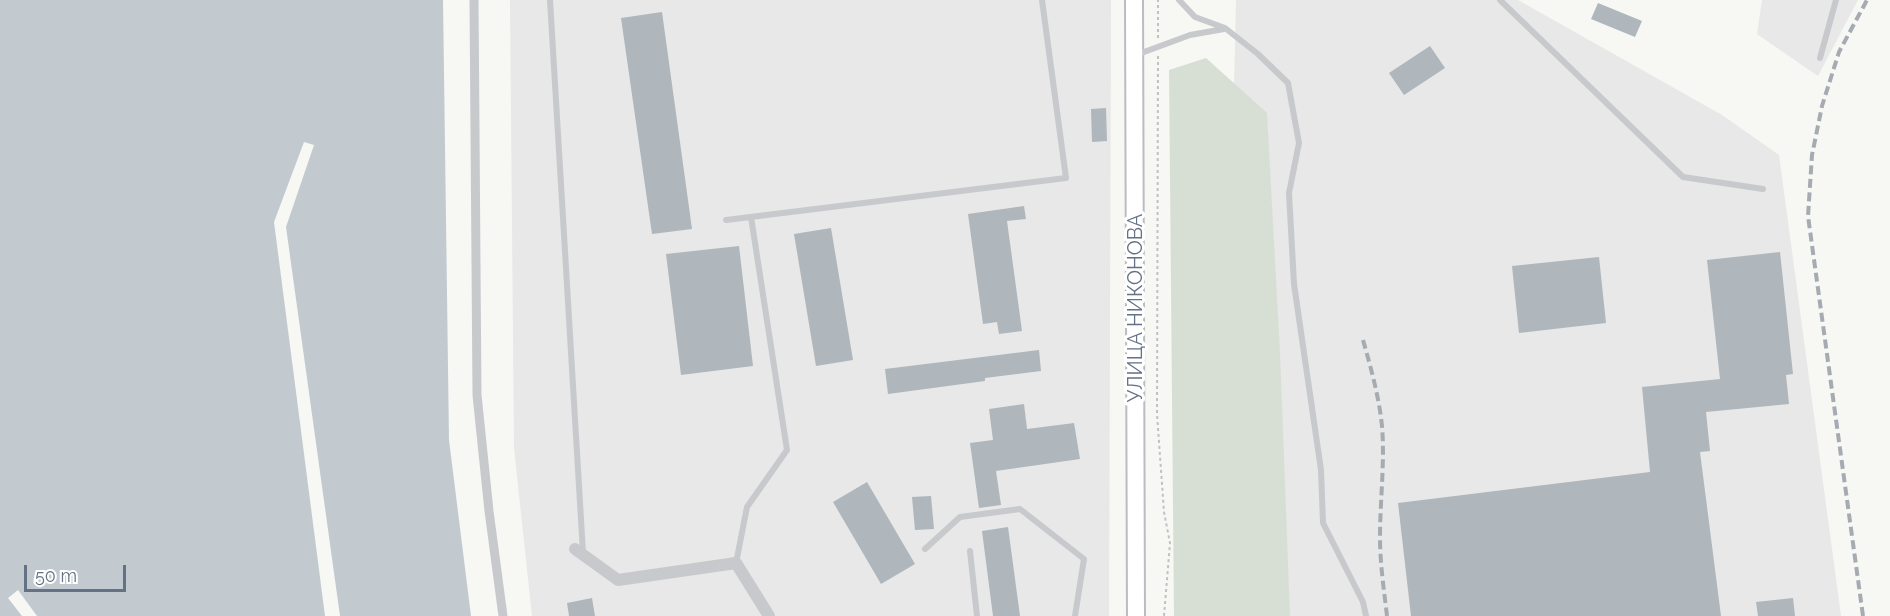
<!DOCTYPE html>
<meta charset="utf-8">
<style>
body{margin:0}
#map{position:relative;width:1890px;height:616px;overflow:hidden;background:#f7f7f4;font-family:Raleway,sans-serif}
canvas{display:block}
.scale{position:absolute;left:24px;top:565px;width:102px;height:27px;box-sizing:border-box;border:3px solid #657286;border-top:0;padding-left:8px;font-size:18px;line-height:21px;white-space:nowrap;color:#657286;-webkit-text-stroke:4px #fff;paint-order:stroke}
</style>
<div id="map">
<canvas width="1890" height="616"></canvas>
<div class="scale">50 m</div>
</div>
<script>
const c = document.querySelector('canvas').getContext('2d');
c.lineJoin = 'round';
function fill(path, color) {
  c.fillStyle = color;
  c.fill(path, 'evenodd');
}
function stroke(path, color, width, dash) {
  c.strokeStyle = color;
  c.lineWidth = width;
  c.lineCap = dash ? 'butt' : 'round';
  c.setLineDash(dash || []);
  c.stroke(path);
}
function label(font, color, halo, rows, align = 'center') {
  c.font = font + ' Raleway,sans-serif';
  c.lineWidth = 6;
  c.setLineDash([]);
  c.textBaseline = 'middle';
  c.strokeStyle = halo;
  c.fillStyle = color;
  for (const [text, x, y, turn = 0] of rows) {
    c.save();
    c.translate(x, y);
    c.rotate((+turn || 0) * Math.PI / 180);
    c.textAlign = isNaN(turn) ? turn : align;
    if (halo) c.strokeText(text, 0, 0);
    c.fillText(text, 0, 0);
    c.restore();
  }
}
const built = new Path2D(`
 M510 0H1111L1109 616H532L514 448Z
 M1236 0H1518L1722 115 1779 155 1841 616H1222Z
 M1762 0H1858L1818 76 1757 34Z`);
const green = new Path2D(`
 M1206 58 1267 113 1280 353 1290 616H1174L1169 70Z`);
const water = new Path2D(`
 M0 0H443L449 440 471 616H340L286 227 314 145 304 142 274 222 325 616H37L18 590 8 598 22 616H0Z`);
const building = new Path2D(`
 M1598 3 1642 21 1635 37 1591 19Z
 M662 12 692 229 652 234 621 18Z
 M1430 46 1445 68 1404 95 1389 73Z
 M1106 108 1107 141 1092 142 1091 109Z
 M1024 206 1026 219 1007 221 1022 331 999 334 997 322 983 324 968 214Z
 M831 228 853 360 816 366 794 234Z
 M739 246 753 366 681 375 666 254Z
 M1780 252 1793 374 1786 375 1789 404 1706 412 1710 451 1700 452 1721 616H1411L1398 503 1650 472 1642 387 1720 379 1707 260Z
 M1599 257 1606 323 1519 333 1512 266Z
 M1039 350 1041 371 985 378V381L888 394 885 369Z
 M1024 404 1027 429 1074 423 1080 459 996 471 1001 505 979 508 970 443 993 440 989 409Z
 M867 482 915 564 881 584 833 502Z
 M931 496 934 529 915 530 912 497Z
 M1008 527 1020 616H993L982 531Z
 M592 598 595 616H569L567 603Z
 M1793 598 1795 616H1758L1756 602Z`);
const path = new Path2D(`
 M1158 38V0
 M1158 56 1157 414 1164 512 1170 543 1164 616`);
const service = new Path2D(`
 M550 0 583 553
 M1179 0 1195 17 1225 28 1258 54 1288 83 1299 143 1289 193 1294 284 1321 470 1323 523 1363 602 1366 616
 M1500 0 1683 177 1763 189
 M1136 55 1190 35 1224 29
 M1820 58 1836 0
 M726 220 1066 178 1042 0
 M925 549 960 517 1020 509 1084 559 1075 616
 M970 551 977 616
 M736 563 747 507 787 450 751 217`);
const pedestrian = new Path2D(`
 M474 0 477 395 489 511 503 616`);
const minor = new Path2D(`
 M575 549 618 580 736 563 769 616`);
const secondary = new Path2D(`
 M1134 0 1136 616`);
const rail = new Path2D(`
 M1363 340C1371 368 1379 397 1382 426 1385 463 1380 500 1380 537 1380 564 1384 590 1387 616
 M1863 616 1808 216 1812 155 1822 106 1839 52 1867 0`);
const streetNames = [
 ["УЛИЦА НИКОНОВА",1136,308,-90]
];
fill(built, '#e7e8e7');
fill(green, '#d7dfd5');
fill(water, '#c2cad0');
fill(building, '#afb6bc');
stroke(secondary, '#b9bcc2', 20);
stroke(path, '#c0c1c4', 2, [3, 3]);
stroke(service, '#c7c9cd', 6);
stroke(pedestrian, '#c7c9cd', 9);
stroke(minor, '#c7c9cd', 12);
stroke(secondary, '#fff', 16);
stroke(rail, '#a6abb2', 4, [9, 4.5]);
label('20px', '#657286', '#fff', streetNames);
</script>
